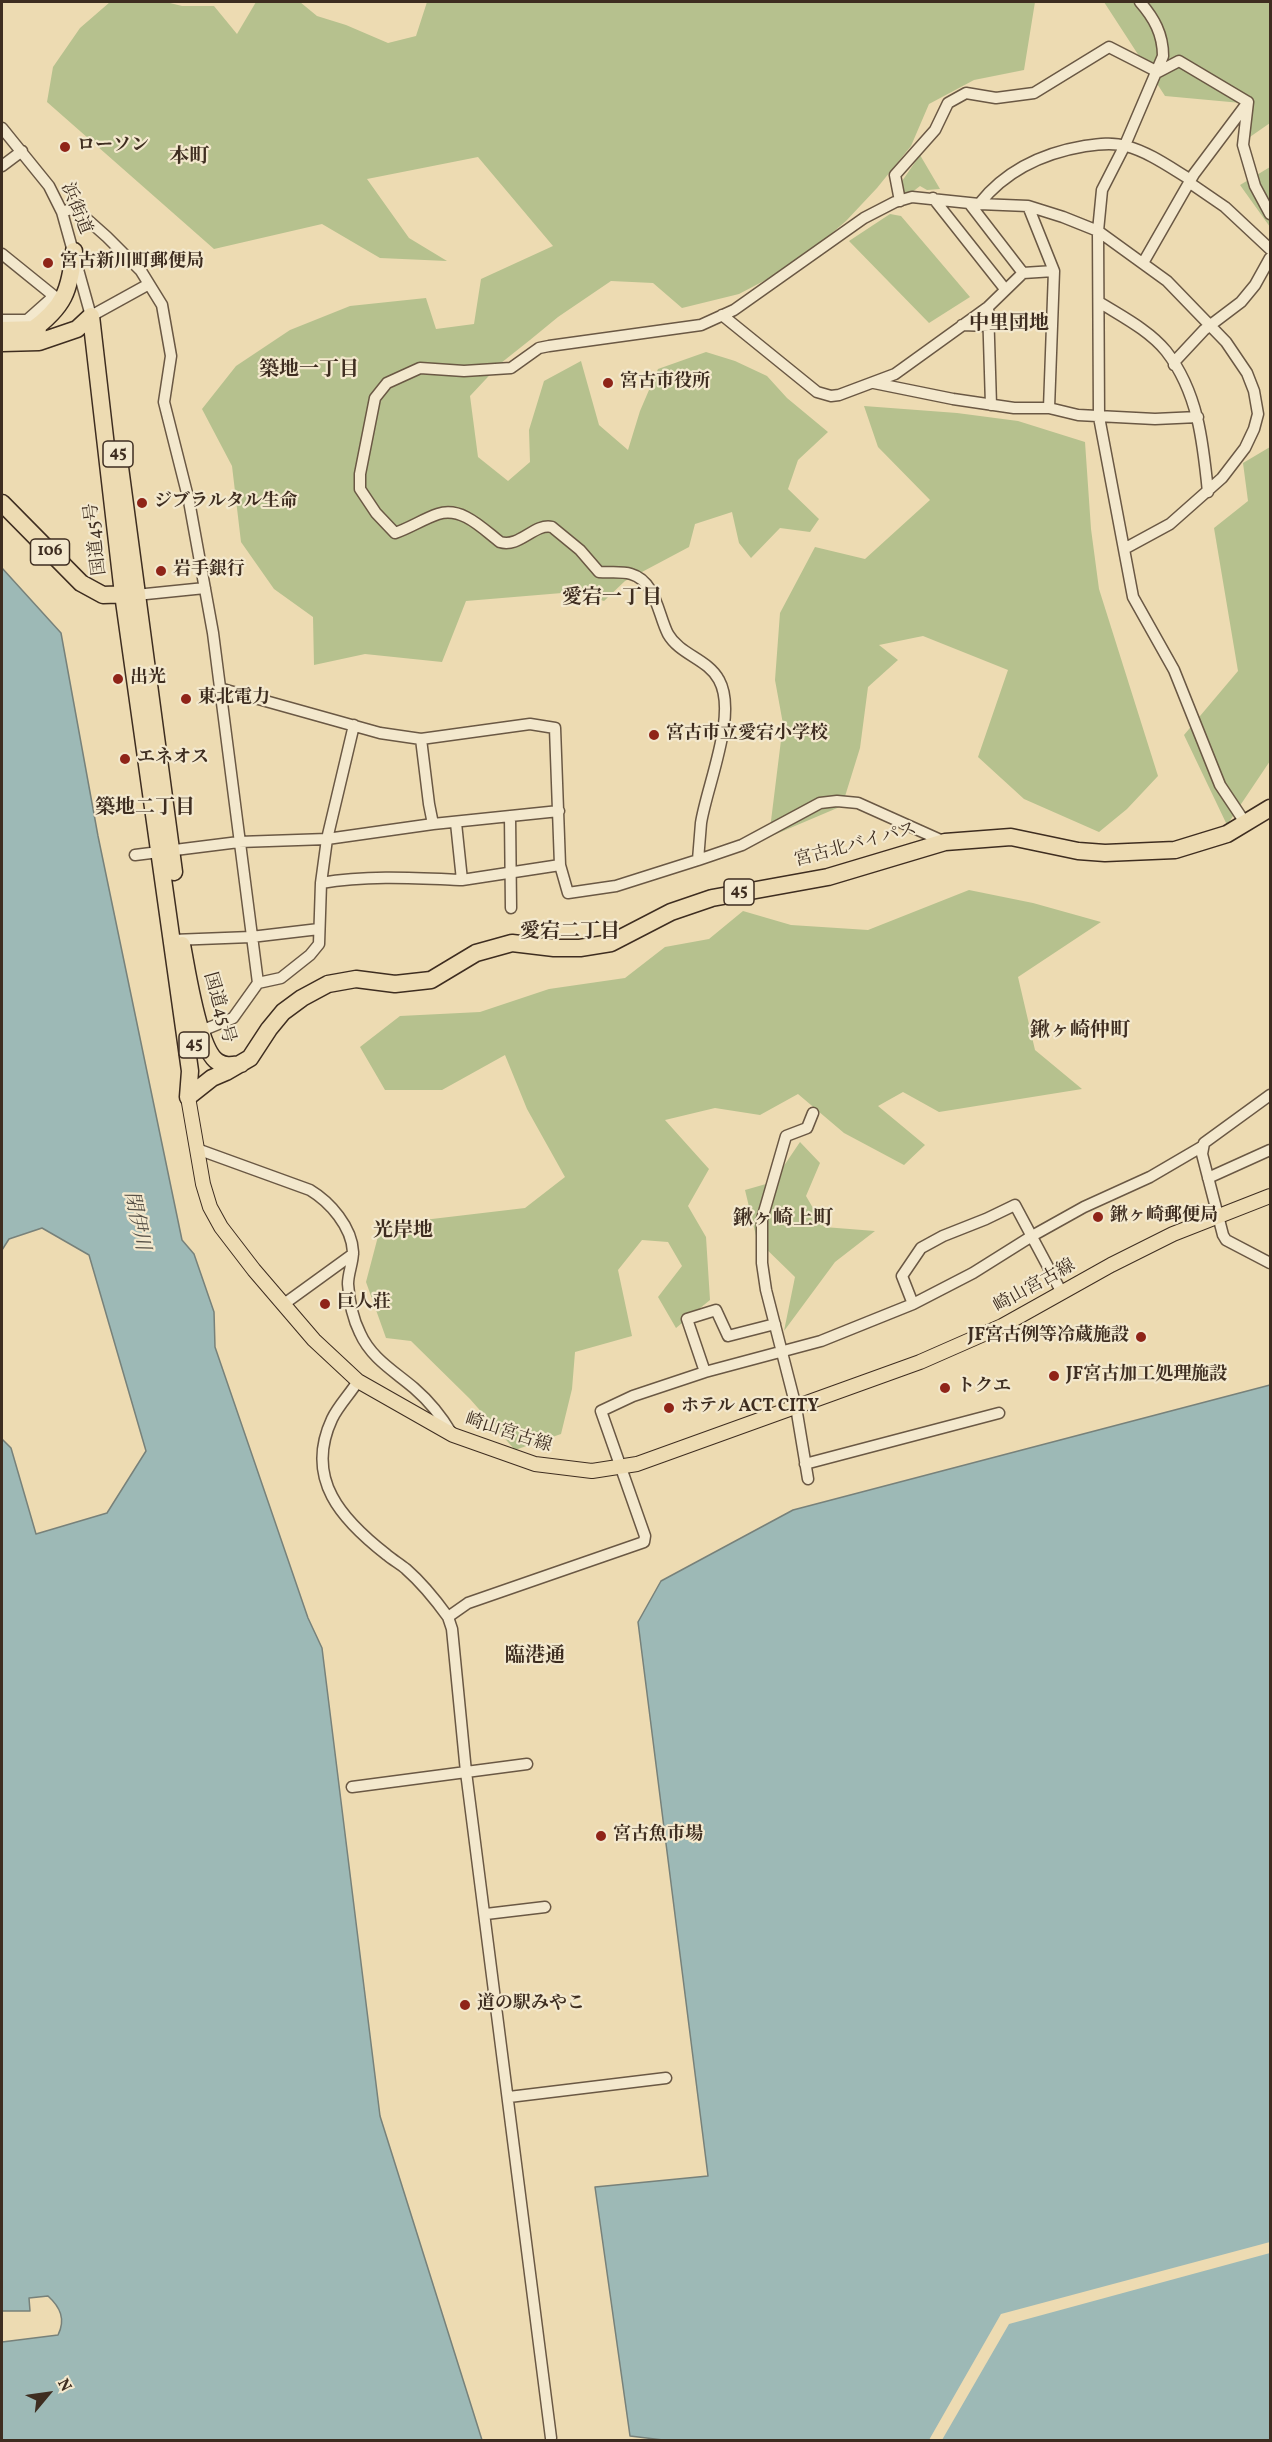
<!DOCTYPE html>
<meta charset="utf-8">
<style>
body{margin:0}
#map{position:relative;width:1272px;height:2442px;overflow:hidden;background:#eddbb2;font-family:Vollkorn,serif}
canvas{display:block}
.frame{position:absolute;inset:0;border:3px solid #3e2d20;pointer-events:none}
.north{position:absolute;left:18px;top:2364px;width:60px;height:60px;-webkit-text-stroke:4px #f3e8cd;paint-order:stroke;rotate:61deg;font-size:16px;font-weight:700;line-height:24px;text-align:center;color:#3e2d20}
.north::after{content:'';display:block;margin:auto;width:21px;height:27px;background:#3e2d20;clip-path:polygon(50% 0,100% 100%,50% 72%,0 100%)}
</style>
<div id="map">
<canvas width="1272" height="2442"></canvas>
<div class="frame"></div>
<div class="north">N</div>
</div>
<script>
const c = document.querySelector('canvas').getContext('2d');
c.lineJoin = 'round';
function fill(path, color) {
  c.fillStyle = color;
  c.fill(path, 'evenodd');
}
function stroke(path, color, width, dash) {
  c.strokeStyle = color;
  c.lineWidth = width;
  c.lineCap = dash ? 'butt' : 'round';
  c.setLineDash(dash || []);
  c.stroke(path);
}
function label(font, color, halo, rows, align = 'center') {
  c.font = font + ' Vollkorn,"Noto Serif JP",serif';
  c.lineWidth = 4.5;
  c.setLineDash([]);
  c.textBaseline = 'middle';
  c.strokeStyle = halo;
  c.fillStyle = color;
  for (const [text, x, y, turn = 0] of rows) {
    c.save();
    c.translate(x, y);
    c.rotate((+turn || 0) * Math.PI / 180);
    c.textAlign = isNaN(turn) ? turn : align;
    if (halo) c.strokeText(text, 0, 0);
    c.fillText(text, 0, 0);
    c.restore();
  }
}
const green = new Path2D(`
 M110 2H166L182 6H214L237 34 256 2H300L317 16 346 25 388 43 416 36 427 2H1035L1024 70 974 80 929 104 911 146 877 188 846 221 796 264 739 294 682 308 653 283 611 281 558 317 530 340 501 363 470 396 478 457 508 481 530 462 529 430 544 381 581 361 599 425 628 450 640 411 658 369 706 352 735 361 767 376 787 398 828 432 798 460 788 489 819 519 810 532 780 528 751 558 739 543 732 512 695 524 689 547 625 581 604 601 574 592 466 601 442 662 365 654 314 665 313 617 274 589 241 542 232 466 202 409 236 366 290 330 350 306 426 298 436 329 474 324 481 279 553 246 478 157 367 179 409 238 447 261 380 258 322 224 214 249 47 102 53 67 80 28Z
 M1104 2H1270V123L1247 139 1252 104 1165 96Z
 M920 155 940 189 927 190 920 186 906 197 900 184Z
 M1270 167V227L1240 185Z
 M890 214 901 216 970 297 929 323 849 241Z
 M864 406 957 413 1018 421 1085 442 1091 529 1099 589 1158 776 1127 809 1099 832 1024 799 978 757 1008 670 923 636 879 645 898 660 868 687 860 748 842 806 769 837 783 724 775 680 780 613 815 547 865 559 930 500 878 447Z
 M1270 447V761L1227 825 1184 735 1238 671 1214 528 1248 501 1243 463Z
 M969 890 1033 903 1101 922 1018 977 1035 1050 1082 1089 939 1112 903 1092 878 1106 925 1145 904 1165 844 1133 798 1094 760 1115 715 1108 665 1120 709 1169 688 1206 706 1237 710 1300 676 1328 658 1297 682 1266 668 1242 642 1240 618 1270 632 1336 575 1352 572 1389 561 1434 515 1450 470 1399 411 1341 386 1338 366 1282 381 1225 525 1208 565 1177 527 1109 505 1055 442 1090H385L360 1047 400 1016 480 1012 549 989 625 978 665 947 709 939 743 911 791 925 868 930Z
 M800 1142 820 1163 806 1196 824 1227 875 1231 835 1262 784 1331 795 1277 757 1240 745 1190 773 1182Z`);
const water = new Path2D(`
 M2 568 61 633 98 836 182 1240 194 1254 214 1312 215 1347 308 1618 322 1648 380 2116 482 2440H2V2342L58 2335C66 2319 60 2307 48 2296L29 2298 30 2311H2V1439L11 1448 36 1534 107 1513 146 1451 89 1255 42 1228 9 1239 2 1250Z
 M1270 1385V2440H663L630 2436 595 2187 708 2176 638 1622 661 1581 793 1510Z`);
const pier = new Path2D(`
 M1270 2242V2253L1009 2324 942 2440H929L1001 2314Z`);
const minor = new Path2D(`
 M1140 2C1154 18 1163 34 1163 56L1125 145 1102 190 1098 231 1099 417 1133 597 1174 670 1220 785 1246 824
 M1248 102 1243 145 1255 186 1270 214
 M2 128 49 186 62 212 91 316 149 284
 M2 166 22 151
 M1190 183 1225 207 1270 249
 M933 198 1005 289
 M900 201 895 175 935 130 948 103 966 93 996 98 1034 93 1109 47 1158 72 1179 61 1248 102
 M969 203 1023 273
 M979 204C1006 170 1043 153 1085 146 1098 144 1113 142 1126 146 1149 152 1171 168 1191 180
 M1028 206 1054 271 1049 408
 M62 212 71 209 80 213 107 237 141 271 162 305 171 356 164 402 189 501 213 633 258 983 281 978 310 955 319 944 321 883 327 839 354 725
 M2 254 54 296 27 320H2
 M1143 263 1194 174 1248 102
 M1099 302C1121 316 1149 330 1166 351 1198 392 1203 442 1208 492
 M988 307 991 405
 M722 315 817 392 831 396 839 395 895 374 988 307 1023 273 1054 271
 M962 325 990 326
 M1174 365 1176 360 1204 330 1241 302 1255 285 1270 258
 M874 383 953 399 1014 408H1049L1078 415 1155 419 1198 417
 M136 595 205 588
 M219 688 380 733 421 739 530 724 555 728 560 865 568 893 616 886 698 860C699 848 700 835 701 823 707 785 738 714 719 680 708 659 680 655 668 634 658 615 656 581 631 574 621 571 610 573 599 572L580 550 552 527C534 523 520 548 500 542 483 529 462 506 438 514 423 519 410 528 395 533L376 513 360 489V474L375 398 387 383 420 368 464 371 511 368 539 348 549 346 701 325 734 310 864 218 895 202 912 197 979 204 1028 206 1063 217 1098 231 1167 281 1226 342 1247 373 1254 391 1258 414 1254 429 1245 448 1222 478 1170 524 1124 549
 M421 739 429 804 433 824
 M510 816 511 908
 M135 855 239 842 327 839 433 824 559 811
 M698 860 742 845 820 803 837 801 858 803 945 842
 M462 880 560 865
 M321 883C368 875 415 878 462 880L456 823
 M173 940 251 937 319 929
 M201 1031 233 1018 258 983
 M1270 1095 1204 1143 1202 1154 1223 1235 1226 1240 1270 1263
 M197 1149 310 1190C330 1202 352 1227 353 1252 353 1263 348 1273 348 1284 349 1299 353 1319 360 1333 371 1358 394 1371 414 1388 429 1401 442 1417 452 1434
 M1208 1178 1270 1150
 M284 1304 353 1254
 M913 1304 902 1276 921 1248 943 1236 986 1219 1015 1205 1062 1293
 M705 1372 687 1319 716 1310 728 1336 775 1324
 M358 1381C350 1394 338 1406 332 1419 304 1479 342 1520 387 1555 393 1560 400 1564 406 1569 422 1583 435 1599 448 1617L468 1603 644 1542 645 1536 601 1411 633 1396 705 1372 821 1341 913 1304 973 1273 1032 1236 1084 1207 1150 1177 1203 1146
 M805 1464 999 1413
 M808 1479 796 1407 766 1290 762 1263V1219L786 1136 807 1128 813 1113
 M448 1617 452 1629 466 1772 551 2438
 M352 1787 527 1764
 M486 1914 545 1907
 M509 2097 666 2078`);
const major = new Path2D(`
 M188 1097 203 1184 210 1207 221 1227 254 1270 314 1340 358 1381 453 1435 535 1464 592 1471 637 1464 920 1362 1002 1326 1111 1265 1173 1234 1270 1196`);
const highway = new Path2D(`
 M91 316 123 594 190 1071 188 1097
 M2 330 38 329
 M31 331C64 307 70 291 74 251
 M2 343 39 342 77 329 91 316
 M118 452 174 872
 M2 503 81 583 103 595 132 594
 M182 945C187 969 198 1050 218 1062 226 1067 233 1065 241 1064
 M188 1097 212 1078 226 1072 250 1058 269 1029 283 1012 302 998 328 984 356 979 395 984 431 980 476 953 512 943 554 948H580L611 943 671 912 712 898 828 877 945 842 1011 837 1078 851 1105 853 1175 850 1227 834 1270 808`);
const markers = [
 [65,147,6,"#8f2418"],
 [48,263,6,"#8f2418"],
 [608,383,6,"#8f2418"],
 [142,503,6,"#8f2418"],
 [161,571,6,"#8f2418"],
 [118,679,6,"#8f2418"],
 [186,699,6,"#8f2418"],
 [654,735,6,"#8f2418"],
 [125,759,6,"#8f2418"],
 [1098,1217,6,"#8f2418"],
 [325,1304,6,"#8f2418"],
 [1141,1337,6,"#8f2418"],
 [1054,1376,6,"#8f2418"],
 [945,1388,6,"#8f2418"],
 [669,1408,6,"#8f2418"],
 [601,1836,6,"#8f2418"],
 [465,2005,6,"#8f2418"]
];
const shields = [
 [118,454,30],
 [50,552,39],
 [739,892,30],
 [194,1045,30]
];
const shieldNames = [
 ["45",118,454],
 ["106",50,552],
 ["45",739,892],
 ["45",194,1045]
];
const poiNames = [
 ["ローソン",77,147],
 ["宮古新川町郵便局",60,263],
 ["宮古市役所",620,383],
 ["ジブラルタル生命",154,503],
 ["岩手銀行",173,571],
 ["出光",130,679],
 ["東北電力",198,699],
 ["宮古市立愛宕小学校",666,735],
 ["エネオス",137,759],
 ["鍬ヶ崎郵便局",1110,1217],
 ["巨人荘",337,1304],
 ["JF宮古例等冷蔵施設",1129,1337,"right"],
 ["JF宮古加工処理施設",1066,1376],
 ["トクエ",957,1388],
 ["ホテル ACT CITY",681,1408],
 ["宮古魚市場",613,1836],
 ["道の駅みやこ",477,2005]
];
const streetNames = [
 ["浜街道",75,209,68],
 ["国道45号",97,539,-97],
 ["宮古北バイパス",856,846,-15],
 ["国道45号",218,1008,74],
 ["崎山宮古線",1035,1287,-29],
 ["崎山宮古線",508,1434,18]
];
const neighbourhoodNames = [
 ["本町",189,158],
 ["中里団地",1009,325],
 ["築地一丁目",309,371],
 ["愛宕一丁目",612,599],
 ["築地二丁目",145,809],
 ["愛宕二丁目",570,933],
 ["鍬ヶ崎仲町",1080,1032],
 ["鍬ヶ崎上町",783,1220],
 ["光岸地",403,1232],
 ["臨港通",535,1657]
];
const waterNames = [
 ["閉伊川",135,1221,78]
];
fill(green, '#b6c18e');
fill(water, '#9db9b6');
stroke(water, '#77817a', 1.5);
fill(pier, '#eddbb2');
stroke(minor, '#6a5844', 13);
stroke(major, '#3e2d20', 16);
stroke(highway, '#3e2d20', 19);
stroke(minor, '#f3e8cd', 10);
stroke(major, '#eddbb2', 14);
stroke(highway, '#eddbb2', 16);
for (const [x, y, r, color] of markers) {
  const dot = new Path2D();
  dot.arc(x, y, r, 0, 2 * Math.PI);
  c.fillStyle = color;
  c.fill(dot);
  stroke(dot, '#f3e8cd', 2);
}
for (const [x, y, w] of shields) {
  const box = new Path2D();
  box.roundRect(x - w / 2, y - 13, w, 26, 4.5);
  c.fillStyle = '#f3e8cd';
  c.fill(box);
  stroke(box, '#3e2d20', 1.5);
}
label('bold 16px', '#3e2d20', null, shieldNames);
label('bold 18px', '#3e2d20', '#f3e8cd', poiNames, 'left');
label('18px', '#3e2d20', '#f3e8cd', streetNames);
label('bold 20px', '#3e2d20', '#f3e8cd', neighbourhoodNames);
label('italic 20px', '#565046', '#f3e8cd', waterNames);
</script>
